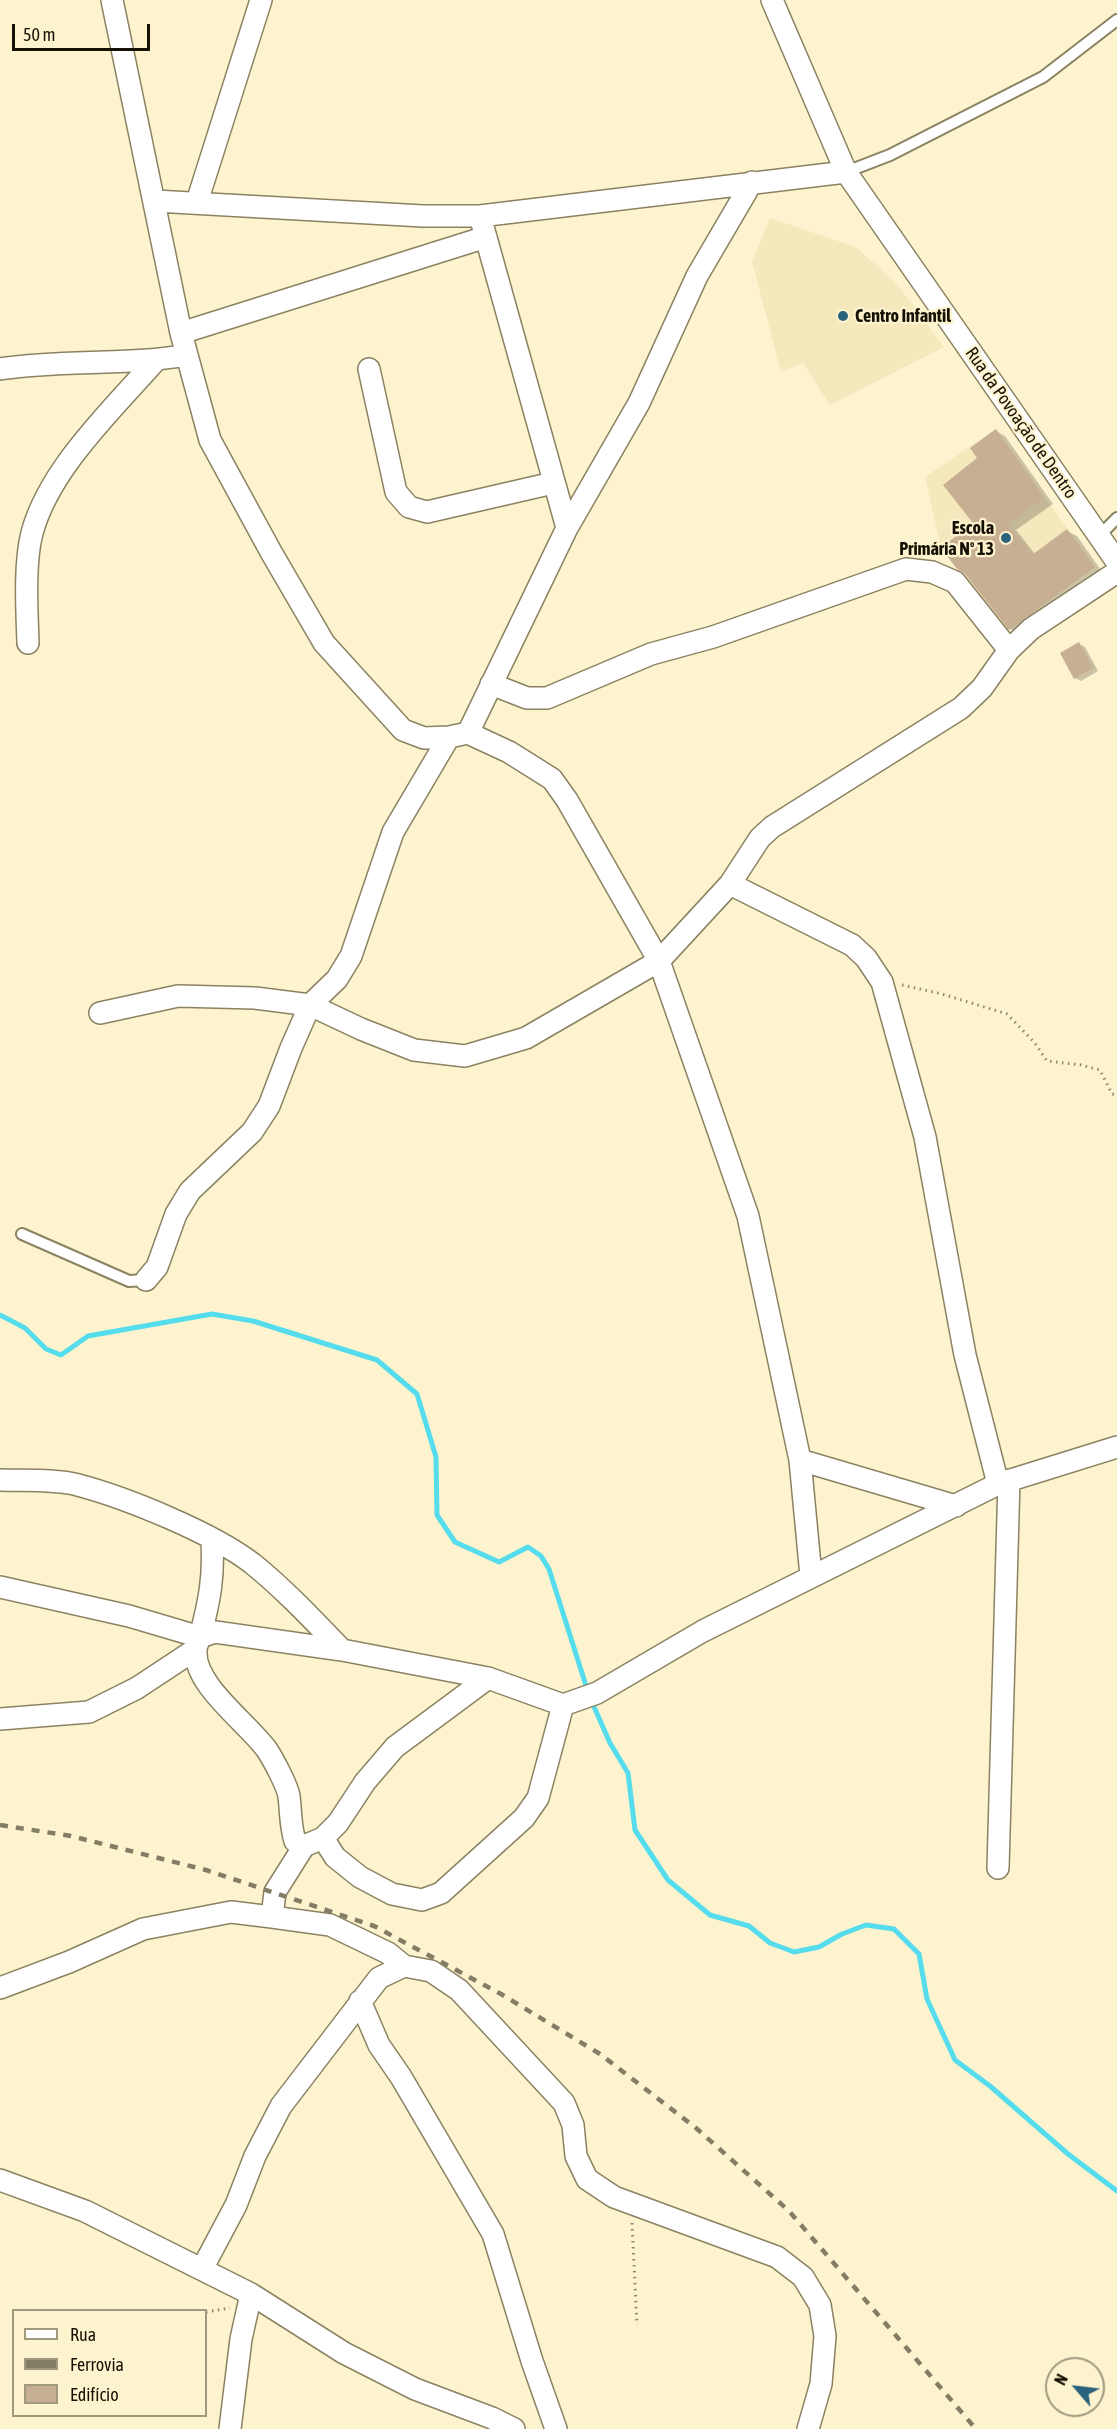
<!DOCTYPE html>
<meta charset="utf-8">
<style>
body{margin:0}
#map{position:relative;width:1117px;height:2429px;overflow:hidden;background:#fef3cf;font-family:"Asap Condensed",sans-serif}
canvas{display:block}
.legend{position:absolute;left:12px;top:2309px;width:195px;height:108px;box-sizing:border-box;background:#fef3cf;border:2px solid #a1997e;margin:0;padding:8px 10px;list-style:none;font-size:18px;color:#151205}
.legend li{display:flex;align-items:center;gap:12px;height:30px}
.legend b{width:30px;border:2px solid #a1997e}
.north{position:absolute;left:1045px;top:2357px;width:60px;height:60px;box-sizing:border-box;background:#fef3cf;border:2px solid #a1997e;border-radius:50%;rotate:298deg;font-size:16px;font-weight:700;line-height:24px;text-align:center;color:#151205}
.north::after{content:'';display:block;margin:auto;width:21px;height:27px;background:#2a627c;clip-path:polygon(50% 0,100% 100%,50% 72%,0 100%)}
.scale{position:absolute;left:12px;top:24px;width:138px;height:27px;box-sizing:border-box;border:3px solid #151205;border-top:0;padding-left:8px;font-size:18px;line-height:21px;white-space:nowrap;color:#151205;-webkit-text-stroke:4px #fef3cf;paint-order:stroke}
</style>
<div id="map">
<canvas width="1117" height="2429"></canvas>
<ul class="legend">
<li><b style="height:8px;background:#fff"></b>Rua</li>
<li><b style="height:8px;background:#847d65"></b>Ferrovia</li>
<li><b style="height:16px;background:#c6af92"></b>Edifício</li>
</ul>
<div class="north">N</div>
<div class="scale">50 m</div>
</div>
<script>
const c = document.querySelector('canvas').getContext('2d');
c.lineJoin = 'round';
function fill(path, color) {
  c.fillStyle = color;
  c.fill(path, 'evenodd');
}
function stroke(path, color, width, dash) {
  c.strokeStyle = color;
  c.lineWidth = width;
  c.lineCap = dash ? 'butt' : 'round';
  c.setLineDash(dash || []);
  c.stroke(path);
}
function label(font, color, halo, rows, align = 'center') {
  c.font = font + ' "Asap Condensed",sans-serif';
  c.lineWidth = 4.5;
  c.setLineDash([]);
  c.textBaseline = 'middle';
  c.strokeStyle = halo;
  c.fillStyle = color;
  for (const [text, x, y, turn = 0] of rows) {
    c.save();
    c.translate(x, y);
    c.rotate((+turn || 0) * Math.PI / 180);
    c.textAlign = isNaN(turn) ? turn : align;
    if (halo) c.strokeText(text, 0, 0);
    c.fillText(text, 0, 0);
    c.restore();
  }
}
const built = new Path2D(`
 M770 218 856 247 897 284 944 347 830 405 803 363 781 372 752 262Z
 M996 429 1095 567 1006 632 941 548 925 477Z`);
const shadow = new Path2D(`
 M996 431 1005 436 1053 504 1016 530 1035 554 1067 531 1077 536 1103 573 1019 634 1010 629 966 573 975 523 979 459Z
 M1079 644 1085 647 1098 671 1081 681 1075 678Z`);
const stream = new Path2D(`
 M0 1315 25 1328 46 1349 61 1355 88 1336 212 1314 253 1321 377 1360 417 1394 436 1457 437 1515 455 1542 499 1562 528 1547 541 1556 549 1569 588 1692
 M591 1700 610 1743 628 1773 635 1830 668 1880 710 1915 749 1926 770 1943 794 1952 819 1947 842 1934 866 1925 894 1929 919 1954 927 1999 955 2060 990 2086 1068 2154 1117 2191`);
const building = new Path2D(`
 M996 429 1044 498 1008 524 1032 555 1067 529 1095 567 1009 630 965 574 957 569 941 548 973 523 943 485 977 458 970 448Z
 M1079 642 1093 668 1074 679 1060 653Z`);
const path = new Path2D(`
 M902 985 942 994 1007 1014 1035 1043 1047 1061 1081 1065 1100 1070 1112 1094 1117 1095
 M632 2223 637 2325
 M206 2312 230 2308`);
const lane = new Path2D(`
 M846 172 890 155 1043 77 1117 20
 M1099 536 1117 518
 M22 1234 129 1281 146 1280`);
const street = new Path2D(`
 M112 0 181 333 210 440 271 552 324 643 403 730 424 738 449 737 468 733 509 752 552 779 567 800 659 961 748 1216 800 1460 811 1576
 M772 0 846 172 1117 562
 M155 201 423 216H480L846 172
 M197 202 261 0
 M480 216 567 528
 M181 333 486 237
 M0 369C62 359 126 366 187 355
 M369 369 396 492 409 507 427 512 553 483
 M28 643C27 612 24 563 32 533 49 469 112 410 155 361
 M491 684 527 698H547L651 654 713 637 906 569 932 572 955 582 1009 650
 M468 733 567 528 639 403 697 276 752 182
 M730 884 760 838 772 827 961 708 982 688 1009 650 1031 629 1117 572
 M100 1013 178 996 255 998 310 1005 361 1029 414 1050 465 1056 526 1038 659 961 730 884 852 945 866 958 882 982 925 1137 965 1355 998 1484
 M146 1280 157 1267 176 1214 190 1191 252 1132 269 1106 291 1048 310 1005 337 979 351 956 393 832 449 737
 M800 1460 956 1506
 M0 1480C25 1481 54 1479 78 1485 127 1498 213 1533 253 1564 285 1590 313 1620 342 1650
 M0 1587 129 1616 200 1637C210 1599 214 1577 212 1539
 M488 1678 395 1747 365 1782 338 1823 323 1838 304 1846 295 1841C290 1825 291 1812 289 1796 287 1785 273 1759 267 1750 248 1723 193 1685 196 1650 196 1646 199 1641 200 1637L215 1632 342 1650 488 1678 563 1705 597 1693 703 1631 998 1484 1117 1447
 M0 1719 89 1712 137 1688 196 1649
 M323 1838 335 1857 360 1877 392 1894 422 1900 441 1893 524 1818 538 1798 563 1705
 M998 1868 1009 1480
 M272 1917 330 1925 388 1953 404 1966 431 1971 459 1990 564 2103 573 2125 576 2156 587 2179 614 2197 777 2257 803 2277 820 2305 825 2336 821 2384 808 2429
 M0 1988 69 1962 143 1929 231 1912 272 1917 275 1892 304 1846
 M360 2001 379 2045 401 2077 493 2234 532 2361 556 2429
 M0 2180 85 2211 251 2294 344 2353 415 2389 492 2418 514 2429
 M202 2269 236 2205 255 2156 281 2106 379 1978 404 1966
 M230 2429 241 2339 251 2294`);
const rail = new Path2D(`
 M0 1825 71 1836 206 1870 374 1926 501 1994 600 2054 696 2128 789 2211 976 2429`);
const markers = [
 [843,316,6,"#2a627c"],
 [1006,538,6,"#2a627c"]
];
const poiNames = [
 ["Centro Infantil",855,316],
 ["Escola",994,528,"right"],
 ["Primária Nº 13",994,549,"right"]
];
const streetNames = [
 ["Rua da Povoação de Dentro",1021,423,55]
];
fill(built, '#f5e8bd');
fill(shadow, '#0003');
stroke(stream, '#55dded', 5);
fill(building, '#c6af92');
stroke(lane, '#8b8261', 14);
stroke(street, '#8b8261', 24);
stroke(path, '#8e866e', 3, [1.5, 4.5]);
stroke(lane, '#fff', 10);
stroke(street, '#fff', 21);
stroke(rail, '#847d65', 4.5, [8, 8]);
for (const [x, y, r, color] of markers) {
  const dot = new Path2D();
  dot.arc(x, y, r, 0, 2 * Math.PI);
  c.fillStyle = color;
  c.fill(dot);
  stroke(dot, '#fef3cf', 2);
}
label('bold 18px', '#151205', '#fef3cf', poiNames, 'left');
label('18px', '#151205', '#fef3cf', streetNames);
</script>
